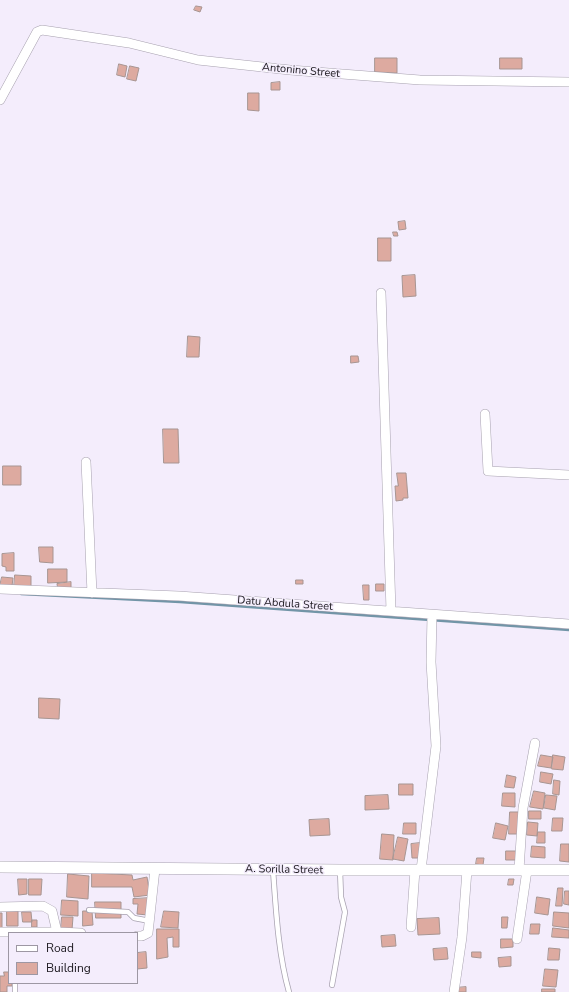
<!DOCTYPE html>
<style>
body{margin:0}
#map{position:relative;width:569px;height:992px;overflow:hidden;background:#f4edfc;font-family:"Nunito Sans",sans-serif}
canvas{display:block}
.legend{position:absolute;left:8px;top:932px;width:130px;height:52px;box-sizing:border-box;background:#f4edfc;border:1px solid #9d97a3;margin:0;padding:5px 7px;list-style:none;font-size:12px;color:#1a171d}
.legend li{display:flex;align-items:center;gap:8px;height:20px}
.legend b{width:20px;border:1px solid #9d97a3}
</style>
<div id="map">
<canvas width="569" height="992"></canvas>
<ul class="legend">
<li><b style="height:5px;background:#fff"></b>Road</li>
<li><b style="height:11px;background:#ddaaa0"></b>Building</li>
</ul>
</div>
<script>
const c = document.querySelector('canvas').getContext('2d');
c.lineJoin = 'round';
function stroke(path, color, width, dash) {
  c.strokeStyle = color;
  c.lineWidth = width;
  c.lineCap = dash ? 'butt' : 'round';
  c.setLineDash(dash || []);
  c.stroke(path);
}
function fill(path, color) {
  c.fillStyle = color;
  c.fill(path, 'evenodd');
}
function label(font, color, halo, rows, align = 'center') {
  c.font = font + ' "Nunito Sans",sans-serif';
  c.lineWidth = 3;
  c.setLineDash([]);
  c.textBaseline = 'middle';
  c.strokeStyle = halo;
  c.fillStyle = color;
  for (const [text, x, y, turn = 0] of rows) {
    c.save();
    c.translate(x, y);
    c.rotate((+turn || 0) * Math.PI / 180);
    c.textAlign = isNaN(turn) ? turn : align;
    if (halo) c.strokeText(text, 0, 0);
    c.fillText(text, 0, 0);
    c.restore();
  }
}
const stream = new Path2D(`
 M21 594 180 602 569 630`);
const building = new Path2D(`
 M196 6 202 7 200 12 194 10Z
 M375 58H397V73L375 72Z
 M500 58H522V69H500Z
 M119 64 127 66 125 77 117 75Z
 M130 66 139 68 136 81 127 79Z
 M280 82V90H271V83Z
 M248 93H259V111L248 110Z
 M405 221 406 229 399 230 398 222Z
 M393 232H397L398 236H394Z
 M378 238H391V261H378Z
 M415 275 416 296 403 297 402 276Z
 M188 336 200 337 199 357H187Z
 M351 356H358L359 362 351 363Z
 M163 429H178L179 463H164Z
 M3 466H21V485H3Z
 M397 473H406L408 498H403V500L396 501 395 486H398Z
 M39 547H53V563L40 562Z
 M14 553V571H6V567L2 566V554Z
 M48 569H67V582L48 583Z
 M15 575 31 576V589L14 588Z
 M2 577 13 578 12 586H0Z
 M296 580H303V584H296Z
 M71 582V590H58L57 584Z
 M376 584H384V591H376Z
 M363 585H369V600H364Z
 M39 698 60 699 59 719 39 718Z
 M541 755 553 757 551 768 538 766Z
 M553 755 565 757 563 770 552 769Z
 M541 772 553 774 551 784 540 782Z
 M507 775 516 777 514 788 505 787Z
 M554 780 560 781 559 795 553 794Z
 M399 784H413V795H399Z
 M534 791 545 793 543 809 530 807Z
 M503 793H515V807L502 806Z
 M388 795 389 809 365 810V796Z
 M546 795 557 796 555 810 544 808Z
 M529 811H541V819H529Z
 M510 812H519V834H509Z
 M553 818H563L562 831H552Z
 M329 819 330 835 310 836 309 820Z
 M528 822 538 823 537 836 527 835Z
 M404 823H416V834H403Z
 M496 823 508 826 505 840 493 838Z
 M538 832H545V843H537Z
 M382 834 394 835 393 860 380 859Z
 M398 837 408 839 404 861 393 859Z
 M420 843 421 858H412L411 844Z
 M561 844H569V862L560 861Z
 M532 846 545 847V858L531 857Z
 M506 851H517L516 860H506Z
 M477 858H484L483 865 476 864Z
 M92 873 132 875 133 880 147 877 150 895 134 897 132 887H92Z
 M68 874 89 876 88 899 67 897Z
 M18 879H27V894L19 895Z
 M29 879H42L41 895H29Z
 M509 879H514L513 885H508Z
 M558 888H563L562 906H556Z
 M565 891H569V905L564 904Z
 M537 897 550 899 548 915 535 913Z
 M150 898 148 915 137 914 138 904H133V899Z
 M62 900 78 901V916L61 915Z
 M95 902H121V918H96Z
 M7 911H18V926H7Z
 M83 911H92L93 925 83 926Z
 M164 911 179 912 178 928 161 927Z
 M22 912H31L32 922H23Z
 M554 912 569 913V928L553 926Z
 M0 913H2V928H0Z
 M62 917H73L72 930 61 929Z
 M502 917H508L507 928H502Z
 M439 918 440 934 418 935 417 919Z
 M32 920H37V927H32Z
 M531 924H540L539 934H530Z
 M553 928 569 930V938L552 937Z
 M157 929H179V947H173V937L167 938 168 957 157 959Z
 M395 935 396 946 382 947 381 936Z
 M501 939H513V947L501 948Z
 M447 948 448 959 434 960 433 949Z
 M549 948 560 949 559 960H548Z
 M146 952 147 968 137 969V953Z
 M472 952H481V958L472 957Z
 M511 957V966L499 967 498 958Z
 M545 969 558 970 556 987 543 986Z
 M4 972H9V983H12V986H7V992H0V976H4Z
 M466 987V992H455V988Z
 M542 989H555V992H542Z`);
const service = new Path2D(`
 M273 870C276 910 278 953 289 992
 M89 910 128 912 134 918 150 921
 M332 985 345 912 341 897 340 870
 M15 992V983`);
const minor = new Path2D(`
 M0 100 37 32 42 30 129 43 198 60 290 70 420 80 569 82
 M381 293 391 611
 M485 414 488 471 569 475
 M86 462 92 593
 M0 589 179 596 569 624
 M421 870 436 746 431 662 432 615
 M519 870 523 808 535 743
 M0 907 43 906 52 911 57 932
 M411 927 415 870
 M0 932H57L81 933
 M137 936H142L148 933 155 869
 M517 939 527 870
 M454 992 462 937 467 870`);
const tertiary = new Path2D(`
 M0 867 340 870H569`);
const streetNames = [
 ["Antonino Street",301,71,5],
 ["Datu Abdula Street",285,604,4],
 ["A. Sorilla Street",284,870,1]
];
stroke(stream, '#7295a7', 2.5);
fill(building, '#ddaaa0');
stroke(building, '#a79592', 1);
stroke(service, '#a7a1af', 6);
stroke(minor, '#a7a1af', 10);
stroke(tertiary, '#a7a1af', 12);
stroke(service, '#fff', 4.5);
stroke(minor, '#fff', 9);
stroke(tertiary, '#fff', 11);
label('11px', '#1a171d', '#f4edfc', streetNames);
</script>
